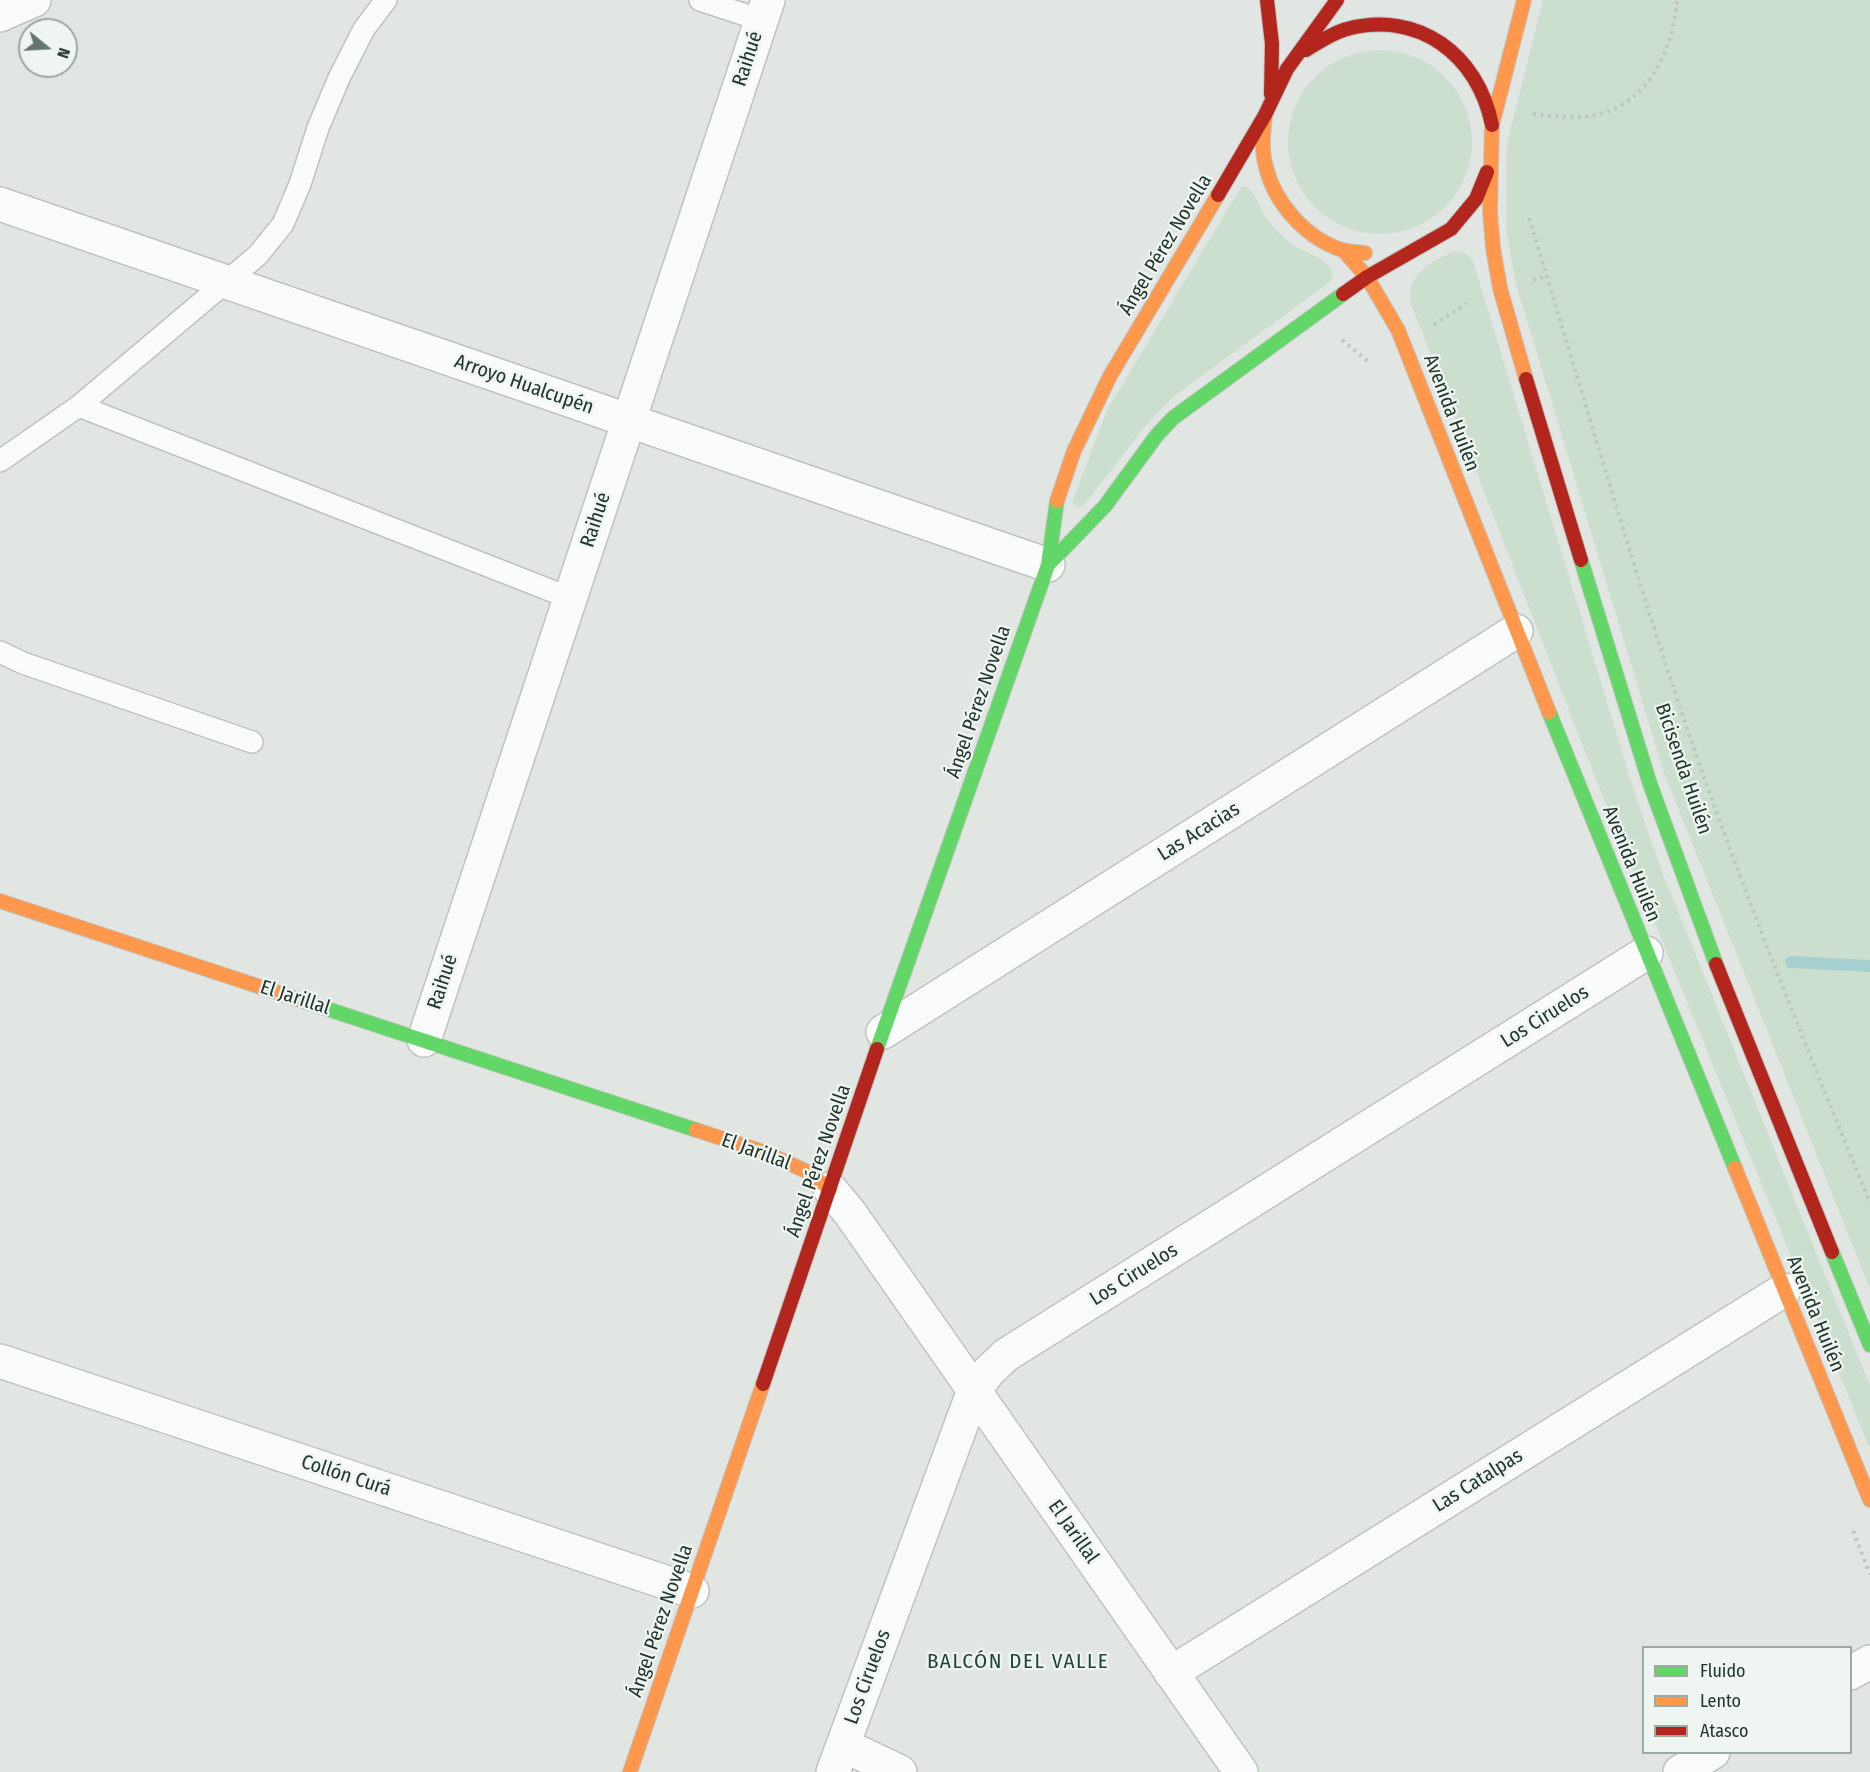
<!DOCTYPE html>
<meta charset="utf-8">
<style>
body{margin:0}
#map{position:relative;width:1870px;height:1772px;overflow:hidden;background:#e1e6e3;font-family:"Fira Sans Condensed",sans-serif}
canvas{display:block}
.legend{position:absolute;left:1642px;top:1646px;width:210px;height:108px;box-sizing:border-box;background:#eff5f1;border:2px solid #9da9a3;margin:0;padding:8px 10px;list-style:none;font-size:18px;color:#22362d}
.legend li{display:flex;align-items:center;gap:12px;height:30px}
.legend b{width:30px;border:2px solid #9da9a3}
.north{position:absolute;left:18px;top:18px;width:60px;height:60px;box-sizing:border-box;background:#eff5f1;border:2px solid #9da9a3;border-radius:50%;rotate:108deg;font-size:16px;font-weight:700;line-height:24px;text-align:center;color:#22362d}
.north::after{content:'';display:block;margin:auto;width:21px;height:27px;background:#65746d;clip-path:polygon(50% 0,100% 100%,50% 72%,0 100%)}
</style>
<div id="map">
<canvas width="1870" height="1772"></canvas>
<ul class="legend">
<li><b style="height:8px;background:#63d668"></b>Fluido</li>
<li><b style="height:8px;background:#ff974d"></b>Lento</li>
<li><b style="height:8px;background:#b3261e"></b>Atasco</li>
</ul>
<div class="north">N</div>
</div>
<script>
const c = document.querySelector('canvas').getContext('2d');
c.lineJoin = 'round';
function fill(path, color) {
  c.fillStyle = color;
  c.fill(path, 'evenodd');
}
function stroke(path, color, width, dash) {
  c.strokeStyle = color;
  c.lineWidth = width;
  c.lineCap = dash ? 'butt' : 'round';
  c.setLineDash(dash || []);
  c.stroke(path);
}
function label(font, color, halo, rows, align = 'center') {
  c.font = font + ' "Fira Sans Condensed",sans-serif';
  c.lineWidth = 4.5;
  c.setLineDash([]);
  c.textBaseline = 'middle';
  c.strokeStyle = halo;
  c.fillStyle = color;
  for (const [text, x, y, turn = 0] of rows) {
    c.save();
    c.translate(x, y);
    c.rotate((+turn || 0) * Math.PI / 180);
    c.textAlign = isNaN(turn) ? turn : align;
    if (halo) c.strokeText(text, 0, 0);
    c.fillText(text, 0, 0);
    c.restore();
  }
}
const green = new Path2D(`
 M1543 0H1870V1289L1663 770 1516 284 1506 229 1507 143Z
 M1288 142a92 92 0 1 1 184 0a92 92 0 1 1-184 0Z
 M1244 186C1256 190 1258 206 1265 216 1272 226 1282 236 1291 243 1303 253 1328 258 1333 272L1331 281 1173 397 1147 424 1084 505 1078 508 1072 503 1107 410 1241 187Z
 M1454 252 1465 253 1473 261 1634 791 1661 869 1870 1386V1449L1593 772 1411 304C1404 277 1431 260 1454 252Z`);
const stream = new Path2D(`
 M1791 962 1870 966`);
const path = new Path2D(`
 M1533 114C1551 116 1570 119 1589 116 1646 109 1673 52 1677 0
 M1529 218C1583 393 1633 570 1692 743 1746 899 1808 1051 1870 1203
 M1533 280 1547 276
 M1434 325 1467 303
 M1342 340 1371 364
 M1853 1531 1870 1574`);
const lane = new Path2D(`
 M700 0 761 20
 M79 406 570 598
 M0 461 79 406 258 255 283 224 300 184 318 128 339 78 364 29 386 0
 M0 652 23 663 252 742`);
const street = new Path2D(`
 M0 15 34 0
 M0 204 1048 565
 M883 1032 1516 631
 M424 1040 768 0
 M830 1189 850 1213 1241 1772
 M0 1361 692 1591
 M1171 1673 1784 1290
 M1850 1673 1870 1662
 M843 1745 900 1772
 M833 1772 974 1390 989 1371 1006 1355 1646 953
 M1680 1772 1713 1752`);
const fast = new Path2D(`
 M1581 560 1650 784 1716 964
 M1048 565 1105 506 1157 435 1173 418 1343 294
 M1549 712 1735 1168
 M309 1003 696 1130
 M877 1049 1048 565 1057 501
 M1832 1252 1870 1345`);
const slow = new Path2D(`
 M1524 0 1492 125 1490 211 1493 248 1500 288 1526 379
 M1265 116C1263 133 1261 150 1266 167 1275 204 1306 238 1342 250 1349 252 1357 252 1365 253
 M1343 250 1367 277 1398 330 1549 712
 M1057 501 1074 451 1110 376 1218 195
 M0 901 309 1003
 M696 1130 764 1152 808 1172 830 1189
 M1735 1168 1870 1500
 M630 1772 763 1384`);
const jam = new Path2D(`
 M1267 0 1272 44 1271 94
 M1306 50C1319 42 1332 33 1347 29 1419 10 1478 55 1492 125
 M1218 195 1265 115 1287 69 1337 0
 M1343 294 1367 277 1451 229 1476 199 1487 172
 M1526 379 1581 560
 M1716 964 1832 1252
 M763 1384 877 1049`);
const streetNames = [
 ["Raihué",748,59,-72],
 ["Ángel Pérez Novella",1166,245,-59],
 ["Arroyo Hualcupén",524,385,19],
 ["Avenida Huilén",1451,413,69],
 ["Raihué",596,520,-72],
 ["Ángel Pérez Novella",979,702,-71],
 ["Bicisenda Huilén",1683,769,71],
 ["Las Acacias",1199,832,-32],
 ["Avenida Huilén",1631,864,68],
 ["Raihué",443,982,-72],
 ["El Jarillal",295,998,18],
 ["Los Ciruelos",1545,1017,-32],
 ["El Jarillal",756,1152,20],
 ["Ángel Pérez Novella",819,1161,-71],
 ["Los Ciruelos",1134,1275,-32],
 ["Avenida Huilén",1815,1314,68],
 ["Collón Curá",346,1476,18],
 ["Las Catalpas",1478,1481,-32],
 ["El Jarillal",1073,1532,55],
 ["Ángel Pérez Novella",661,1621,-71],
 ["Los Ciruelos",868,1677,-70]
];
const neighbourhoodNames = [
 ["BALCÓN DEL VALLE",1018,1662]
];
fill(green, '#ccdece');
stroke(stream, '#a6d0cf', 12);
stroke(lane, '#bec3c0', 24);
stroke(street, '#bec3c0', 36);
stroke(fast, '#bec4c0', 16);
stroke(slow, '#bec4c0', 16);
stroke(jam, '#bec4c0', 16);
stroke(path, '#bfc6c3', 4, [3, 4.5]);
stroke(lane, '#fafbfb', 21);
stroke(street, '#fafbfb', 33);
stroke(fast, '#63d668', 14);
stroke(slow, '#ff974d', 14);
stroke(jam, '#b3261e', 14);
label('20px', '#22362d', '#eff5f1', streetNames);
c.letterSpacing = '1.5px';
label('21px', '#214536', '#eff5f1', neighbourhoodNames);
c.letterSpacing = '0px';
</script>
